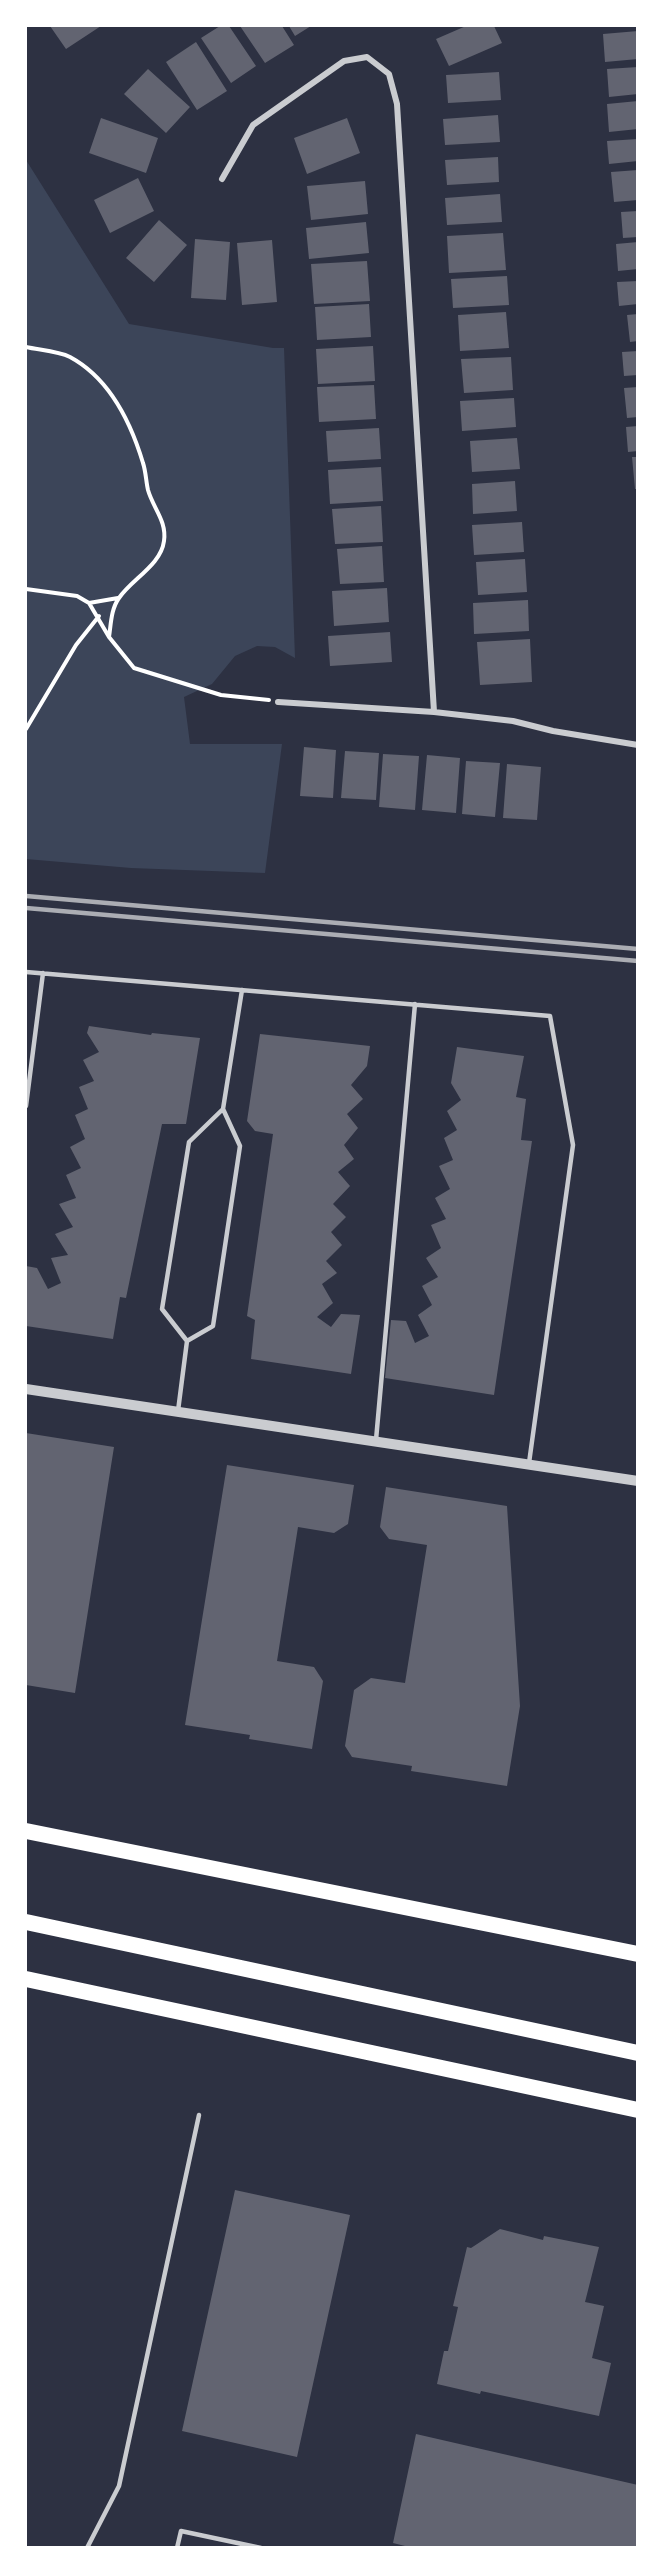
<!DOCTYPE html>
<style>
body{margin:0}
#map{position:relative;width:663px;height:2573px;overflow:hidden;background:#2d3142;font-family:"PT Serif",serif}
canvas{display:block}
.frame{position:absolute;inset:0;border:27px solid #fff;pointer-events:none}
</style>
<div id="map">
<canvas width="663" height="2573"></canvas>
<div class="frame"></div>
</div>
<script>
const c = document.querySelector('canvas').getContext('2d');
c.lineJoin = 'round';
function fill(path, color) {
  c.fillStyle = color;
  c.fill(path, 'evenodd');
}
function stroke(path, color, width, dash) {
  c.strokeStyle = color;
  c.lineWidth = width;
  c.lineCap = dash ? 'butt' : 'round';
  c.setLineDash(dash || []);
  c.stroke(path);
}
const green = new Path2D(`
 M26 160 129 324 273 348H284L295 658 275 647 257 646 235 656 212 684 184 697 190 744H282L265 873 131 868 26 859Z`);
const building = new Path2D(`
 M50 26H101L66 49Z
 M220 26H229L256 66 231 83 201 38Z
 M240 26H282L294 45 265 63Z
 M289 26H311L295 36Z
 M466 26H494L502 43 449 66 436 39Z
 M638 31V59L605 62 603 34Z
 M196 42 227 91 197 110 166 62Z
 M638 67V94L609 97 607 69Z
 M148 69 190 107 166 133 124 94Z
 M499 72 501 100 448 103 446 75Z
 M638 101V129L609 132 607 104Z
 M498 115 500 142 445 145 443 119Z
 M101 118 158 138 146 173 89 153Z
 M347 118 360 153 307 174 294 138Z
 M638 139V161L609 164 607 141Z
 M498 157 499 182 447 185 445 160Z
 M638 170V200L614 202 611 172Z
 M138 178 154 211 110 233 94 200Z
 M365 181 368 214 311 220 307 186Z
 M500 194 502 222 447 225 445 198Z
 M638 211V237L623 238 621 212Z
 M159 220 187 245 154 282 126 258Z
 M366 222 369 253 309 259 306 228Z
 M503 233 506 270 449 273 447 236Z
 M195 239 230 242 226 300 191 298Z
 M272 240 277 302 242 305 237 243Z
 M638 242V269L618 271 616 244Z
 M367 261 370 301 314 304 311 264Z
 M507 276 509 305 453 308 451 279Z
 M638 281V304L619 306 617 282Z
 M369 304 371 337 317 340 315 307Z
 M506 312 509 348 460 351 458 315Z
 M638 314V341L630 342 627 315Z
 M373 346 375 381 318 384 316 349Z
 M638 351V375L624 376 622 352Z
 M511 357 513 390 464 393 461 359Z
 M374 385 376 419 319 422 317 387Z
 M638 387V417L627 418 624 388Z
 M514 398 516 427 462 431 460 401Z
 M638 426V451L628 452 626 427Z
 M379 428 381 459 328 462 326 431Z
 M517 438 520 469 472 472 470 441Z
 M632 457H638V489H635Z
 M381 467 383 501 330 504 328 470Z
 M515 481 517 511 473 514 472 484Z
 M381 506 383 542 335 544 332 509Z
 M522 522 524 552 474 555 472 525Z
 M382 546 384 582 340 584 337 549Z
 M525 559 527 592 478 595 476 562Z
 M387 588 389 622 334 626 332 591Z
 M528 600 529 631 474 634 473 603Z
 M390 632 392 662 330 666 328 636Z
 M530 639 532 682 480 685 477 642Z
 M304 747 336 750 333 798 300 796Z
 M345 751 379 753 376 800 341 798Z
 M383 754 419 756 415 810 379 807Z
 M427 755 460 758 456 813 422 810Z
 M466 761 500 763 495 817 462 814Z
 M507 764 541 767 537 820 503 818Z
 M89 1026 151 1035 152 1033 200 1038 186 1124H162L126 1298 120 1297 113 1339 26 1326V1266L37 1268 48 1289 61 1283 51 1258 68 1255 55 1234 73 1227 59 1204 76 1198 66 1175 81 1168 70 1147 85 1139 75 1115 88 1109 79 1087 94 1081 83 1060 99 1052 87 1033Z
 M260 1034 370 1046 367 1066 351 1085 363 1099 347 1114 358 1128 344 1145 354 1159 338 1172 350 1186 333 1204 346 1217 331 1232 342 1245 326 1261 337 1273 322 1284 333 1303 317 1317 331 1327 341 1314 360 1315 351 1374 251 1359 255 1320 247 1316 273 1134 255 1131 247 1121Z
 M457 1047 524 1056 516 1097 526 1099 521 1140 532 1141 494 1395 385 1378 391 1320 406 1321 415 1343 429 1336 418 1315 432 1305 422 1286 438 1277 426 1258 441 1248 431 1225 446 1219 435 1198 450 1189 439 1166 453 1160 444 1138 457 1130 447 1111 461 1100 451 1083Z
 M26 1433 114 1447 75 1693 26 1685Z
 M227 1465 354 1485 348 1524 334 1533 298 1527 277 1661 314 1667 323 1681 312 1749 249 1739 250 1735 185 1725Z
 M386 1487 507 1506 520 1706 507 1786 411 1771 412 1766 352 1757 345 1746 354 1690 371 1678 405 1683 427 1545 389 1539 380 1527Z
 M235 2190 350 2215 297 2457 182 2431Z
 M500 2229 543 2240 544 2236 599 2247 585 2302 604 2306 592 2358 611 2363 599 2416 481 2391 480 2394 437 2384 444 2351H448L458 2307 453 2306 467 2247 471 2248Z
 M416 2434 638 2485V2548H413L393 2543Z`);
const path = new Path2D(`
 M26 347C39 350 58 351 70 357 109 378 131 423 143 463 146 472 146 482 148 490 153 508 167 521 164 541 161 565 132 579 119 598 111 609 111 624 109 637
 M26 589 77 596 89 603 109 637 134 668 221 695 269 700
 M89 603 118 598
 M26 729 76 645 99 616`);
const service = new Path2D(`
 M26 972 550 1016 573 1145 529 1463
 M26 1106 43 973
 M187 1341 162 1309 189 1142 223 1109
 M178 1411 187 1341 213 1326 240 1146 223 1109 242 990
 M376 1440 415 1004
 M87 2548 119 2486 199 2115
 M177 2548 181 2531 261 2548`);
const minor = new Path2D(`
 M222 179 253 125 344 61 367 57 389 74 397 104 434 712
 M278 702 434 712 513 721 553 731 638 745`);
const tertiary = new Path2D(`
 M26 1389 638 1481`);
const motorway = new Path2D(`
 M26 1831 638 1954
 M26 1922 638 2053
 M26 1979 638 2110`);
const rail = new Path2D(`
 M26 896 638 949
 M26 908 638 961`);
fill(green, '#3c4559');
fill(building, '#626471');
stroke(path, '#fff', 4);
stroke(service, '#caccd0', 4.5);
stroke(minor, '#caccd0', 6);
stroke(tertiary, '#caccd0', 10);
stroke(motorway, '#fff', 16);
stroke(rail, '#abadb3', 4.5);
</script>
